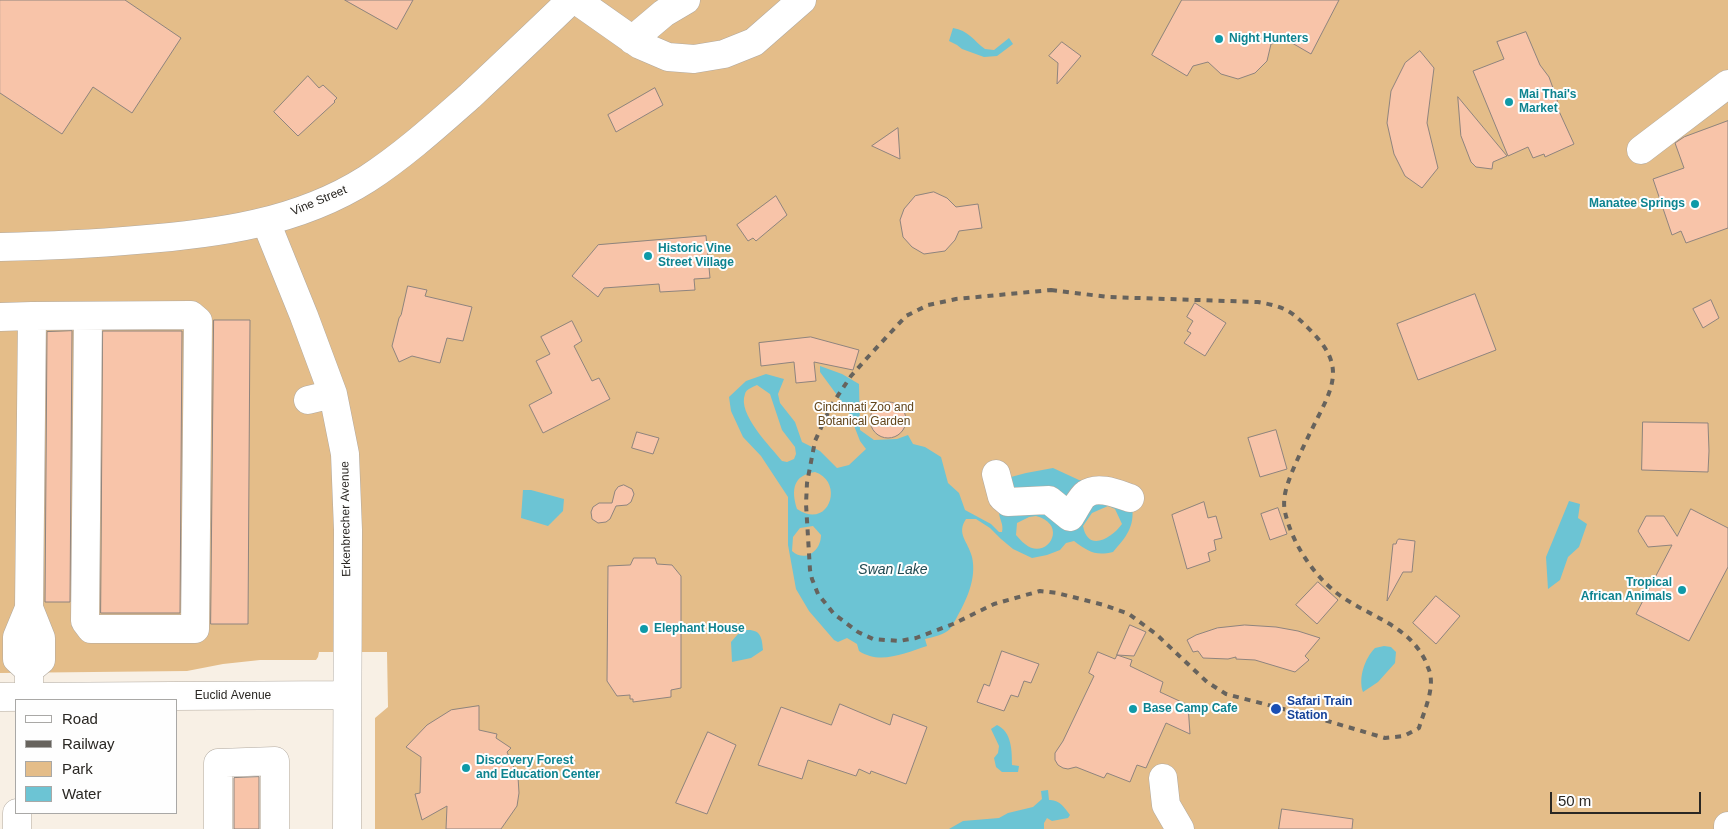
<!DOCTYPE html>
<style>
body{margin:0}
#map{position:relative;width:1728px;height:829px;overflow:hidden;background:#f8f0e5;font-family:Arial,sans-serif}
canvas{display:block}
.legend{position:absolute;left:15px;top:699px;width:162px;height:115px;box-sizing:border-box;background:#fefefe;border:1px solid #a9a8a6;margin:0;padding:6px 9px;list-style:none;font-size:15px;color:#2a2723}
.legend li{display:flex;align-items:center;gap:10px;height:25px}
.legend b{width:25px;border:1px solid #a9a8a6}
.scale{position:absolute;left:1550px;top:792px;width:151px;height:22px;box-sizing:border-box;border:2px solid #2a2723;border-top:0;padding-left:6px;font-size:15px;line-height:18px;white-space:nowrap;color:#2a2723;-webkit-text-stroke:4px #fefefe;paint-order:stroke}
</style>
<div id="map">
<canvas width="1728" height="829"></canvas>
<ul class="legend">
<li><b style="height:6px;background:#fff"></b>Road</li>
<li><b style="height:6px;background:#67635d"></b>Railway</li>
<li><b style="height:14px;background:#e4bd89"></b>Park</li>
<li><b style="height:14px;background:#6cc4d4"></b>Water</li>
</ul>
<div class="scale">50 m</div>
</div>
<script>
const c = document.querySelector('canvas').getContext('2d');
c.lineJoin = 'round';
function fill(path, color) {
  c.fillStyle = color;
  c.fill(path, 'evenodd');
}
function stroke(path, color, width, dash) {
  c.strokeStyle = color;
  c.lineWidth = width;
  c.lineCap = dash ? 'butt' : 'round';
  c.setLineDash(dash || []);
  c.stroke(path);
}
function label(font, color, halo, rows, align = 'center') {
  c.font = font + ' Arial,sans-serif';
  c.lineWidth = 4;
  c.setLineDash([]);
  c.textBaseline = 'middle';
  c.strokeStyle = halo;
  c.fillStyle = color;
  for (const [text, x, y, turn = 0] of rows) {
    c.save();
    c.translate(x, y);
    c.rotate((+turn || 0) * Math.PI / 180);
    c.textAlign = isNaN(turn) ? turn : align;
    if (halo) c.strokeText(text, 0, 0);
    c.fillText(text, 0, 0);
    c.restore();
  }
}
const green = new Path2D(`
 M0 0H1728V829H375V718L388 707 387 652H319L318 657 316 660H260L223 664 187 671 0 673Z`);
const water = new Path2D(`
 M953 28C968 30 974 41 985 49L994 50 1009 38 1013 44 997 56 984 57 962 49 957 45 949 41Z
 M820 366 842 374 859 384 860 430 874 440 897 439 908 435 913 444 925 447 941 457 948 483 959 493 965 510 991 524 999 532H1002C1004 524 999 519 999 512 999 501 1006 487 1011 477L1026 473 1053 468 1079 480 1088 481 1132 506C1135 527 1126 537 1113 552 1095 556 1089 552 1074 541L1066 543 1060 550 1047 555 1032 558 1013 549 1001 539 990 528 976 519H966C956 534 968 541 972 557 977 579 966 601 956 619 954 622 952 627 950 629 944 635 933 637 925 639L927 646C905 653 880 665 859 651L857 644 847 638 838 642 834 640 809 611 796 589 788 545V497L761 456 743 437 731 411 729 397 746 381 766 374 784 379 778 394 780 403 795 422 802 442 820 451 837 468 849 465 866 449 860 441 848 410 820 372ZM757 385 770 394 782 430 795 447 796 454 794 459 787 462 782 461C771 447 737 414 745 394 746 389 753 387 757 385ZM815 472C845 482 829 531 797 509 791 490 793 475 815 472ZM1108 506 1115 509 1122 524C1112 538 1088 553 1083 526L1092 513ZM1036 516C1070 525 1046 562 1025 544 1022 542 1019 538 1016 535L1017 523 1029 517ZM813 526 821 535C821 551 805 563 792 551L793 537 800 528Z
 M523 490H531L564 499 563 511 548 526 521 518Z
 M1569 501 1580 504 1578 518 1587 524 1579 547 1568 557 1560 580 1548 589 1546 557Z
 M746 630C761 629 762 638 763 650L751 658 732 662 731 642 738 634Z
 M1384 646 1391 647 1396 652 1395 663 1378 682 1363 692C1358 678 1365 658 1375 648Z
 M997 725C1012 732 1012 751 1012 765L1019 766 1018 772H1002L996 767 994 758 998 753 999 746 991 729Z
 M1048 790 1049 800C1059 799 1065 808 1070 815L1068 818 1052 821 1047 818 1044 823V829H949L963 821 999 818 1008 813 1033 807 1042 799 1041 791Z`);
const building = new Path2D(`
 M0 0H125L181 38 132 113 93 87 62 134 0 93Z
 M345 0H413L397 29Z
 M1182 0H1339L1311 54 1280 36 1276 43 1271 44 1267 61 1255 73 1238 79 1221 74 1208 62 1193 66 1187 76 1152 55Z
 M1526 32 1540 65 1549 77 1557 99 1558 109 1574 144 1545 157 1544 154 1533 158 1528 147 1508 156 1473 71 1504 59 1497 42Z
 M1062 42 1081 56 1057 84 1058 63 1049 56Z
 M1420 51 1434 68 1427 123 1438 168 1422 188 1405 176 1394 154 1387 123 1391 91 1405 63Z
 M308 76 319 88 323 85 337 98 334 101 335 102 298 136 274 112Z
 M655 88 663 105 616 132 608 115Z
 M1458 97 1507 156 1493 162 1492 169 1476 167 1471 162 1461 136Z
 M1728 121V228L1686 243 1681 231 1672 235 1653 179 1684 168 1675 143 1684 137Z
 M898 128 900 159 872 146Z
 M934 192 947 198 956 207 978 204 982 228 959 231 955 240 945 251 924 254 912 247 903 237 900 220 904 209 915 196Z
 M776 196 787 215 756 241 753 238 748 241 737 225Z
 M706 236 710 278 694 279 695 290 660 292 659 284 604 288 598 297 572 276 598 245Z
 M408 286 427 290 425 296 472 307 463 341 447 338 440 363 412 356 399 362 392 346 399 318 401 315Z
 M1475 294 1496 350 1418 380 1397 324Z
 M1711 300 1719 318 1703 328 1693 309Z
 M1195 303 1226 323 1205 356 1184 343 1191 333 1187 331 1193 321 1187 317Z
 M214 320H250L248 624H211Z
 M572 321 582 341 574 346 592 381 599 378 610 399 543 433 529 405 552 393 536 361 550 354 541 337Z
 M72 331 70 602H45L47 332Z
 M103 331H182L180 613H101Z
 M811 337 859 350 853 370 814 362 816 381 796 383 794 362 761 366 759 343Z
 M870 420a18 18 0 1 1 36 0a18 18 0 1 1-36 0Z
 M1643 422 1708 423 1709 451 1708 472 1642 470Z
 M1276 430 1287 469 1260 477 1248 438Z
 M637 432 659 438 653 454 632 448Z
 M624 485 632 489 634 494 631 502 627 505 616 506 610 519 606 522 598 523 592 519 591 512 593 507 599 503H612L615 491 618 487Z
 M1204 502 1208 518 1216 516 1222 538 1214 540 1216 550 1208 553 1210 561 1187 569 1172 515Z
 M1278 508 1287 534 1270 540 1261 514Z
 M1691 509 1728 528V567L1689 641 1636 614 1672 545 1648 547 1638 531 1646 516H1664L1677 536Z
 M1399 539 1415 541 1412 572H1403L1387 601 1393 544H1396L1397 541Z
 M634 558H655L657 564 672 565 681 576V688L671 690V697L633 702V699H630V695L617 696 607 681 608 566 630 565Z
 M1318 582 1338 600 1317 624 1296 605Z
 M1436 596 1460 616 1436 644 1413 623Z
 M1130 625 1146 632 1134 656 1117 655Z
 M1245 625 1276 627 1298 631 1320 638 1305 656 1309 660 1295 672 1255 660 1236 659V657L1228 659 1203 658 1198 651 1193 652 1187 640 1196 635 1217 628Z
 M1002 651 1039 664 1031 683 1024 681 1018 697 1011 695 1004 711 977 702 984 684 989 686Z
 M1098 652 1115 659 1117 655 1132 660 1130 666 1163 682 1160 692 1188 705 1190 734 1166 723 1146 768 1137 765 1130 782 1107 773 1104 778 1076 767 1068 769 1063 768 1058 765 1055 760V753L1063 741 1094 676 1089 673Z
 M840 704 890 725 893 714 927 727 906 784 871 771 870 774 859 769 856 776 808 760 802 779 758 765 781 707 831 725Z
 M479 706V730L497 734 496 738 511 748 507 752 518 777 519 793 517 806 501 829H446L447 806 422 820 415 794 420 793 421 757 406 747 427 725 451 710Z
 M708 732 736 745 707 814 676 803Z
 M259 777V829H234V778Z
 M1282 809 1353 819 1352 829H1279Z`);
const minor = new Path2D(`
 M576 0 640 45 668 57 694 59 724 54 754 42 802 0
 M632 40 664 13 686 0
 M1641 150 1728 84
 M266 222 304 316 333 394 345 454 348 530 347 829
 M0 317 32 316
 M308 400 333 394
 M996 474 1002 497 1008 502 1049 500 1070 517C1074 511 1081 497 1086 494 1098 485 1118 494 1130 498
 M0 697 347 695
 M29 697V608L17 637V659L29 670 41 660V638L29 608 32 316 191 315 198 321 195 629H91L85 621 88 316
 M1163 778 1166 805 1180 829
 M17 829V813
 M218 829V763L275 761V829
 M1728 829V826`);
const major = new Path2D(`
 M0 247C45 246 91 244 136 240 215 234 298 223 367 179 404 155 437 125 470 96 504 64 538 32 571 0`);
const rail = new Path2D(`
 M1051 290 1108 297 1258 302C1286 307 1292 311 1312 332 1342 363 1336 382 1318 417 1309 435 1300 453 1292 472 1287 485 1282 498 1285 512 1292 543 1313 575 1338 594 1369 617 1408 624 1426 662 1427 666 1429 669 1430 673 1434 691 1424 711 1419 728L1404 736 1385 738 1314 717 1226 694 1207 682 1156 634 1129 614 1104 605 1057 593 1040 591 994 604 953 624 916 638 899 641 873 639 858 632 834 614 818 594 812 579 810 570 806 504 807 483 815 441 831 406 851 376 868 357 906 316 928 305 956 299Z`);
const markers = [
 [1219,39,5,"#0f9aa8"],
 [1509,102,5,"#0f9aa8"],
 [1695,204,5,"#0f9aa8"],
 [648,256,5,"#0f9aa8"],
 [1682,590,5,"#0f9aa8"],
 [644,629,5,"#0f9aa8"],
 [1133,709,5,"#0f9aa8"],
 [1276,709,6,"#1a4fb4"],
 [466,768,5,"#0f9aa8"]
];
const cultureNames = [
 ["Night Hunters",1229,39],
 ["Mai Thai's",1519,95],
 ["Market",1519,109],
 ["Manatee Springs",1685,204,"right"],
 ["Historic Vine",658,249],
 ["Street Village",658,263],
 ["Tropical",1672,583,"right"],
 ["African Animals",1672,597,"right"],
 ["Elephant House",654,629],
 ["Base Camp Cafe",1143,709],
 ["Discovery Forest",476,761],
 ["and Education Center",476,775]
];
const streetNames = [
 ["Vine Street",319,201,-23],
 ["Erkenbrecher Avenue",346,519,-91],
 ["Euclid Avenue",233,696]
];
const parkNames = [
 ["Cincinnati Zoo and",864,408],
 ["Botanical Garden",864,422]
];
const transitNames = [
 ["Safari Train",1287,702],
 ["Station",1287,716]
];
const waterNames = [
 ["Swan Lake",893,570]
];
fill(green, '#e4bd89');
fill(water, '#6cc4d4');
fill(building, '#f8c4a9');
stroke(building, '#8f847e', 1);
stroke(minor, '#b1a99f', 29);
stroke(major, '#b1a99f', 29);
stroke(minor, '#fff', 28);
stroke(major, '#fff', 28);
stroke(rail, '#67635d', 4, [6, 6]);
for (const [x, y, r, color] of markers) {
  const dot = new Path2D();
  dot.arc(x, y, r, 0, 2 * Math.PI);
  c.fillStyle = color;
  c.fill(dot);
  stroke(dot, '#fefefe', 2);
}
label('bold 12px', '#0d838f', '#fefefe', cultureNames, 'left');
label('12px', '#2a2723', '#fefefe', streetNames);
label('12px', '#62451a', '#fefefe', parkNames);
label('bold 12px', '#164399', '#fefefe', transitNames, 'left');
label('italic 14px', '#224b52', '#fefefe', waterNames);
</script>
